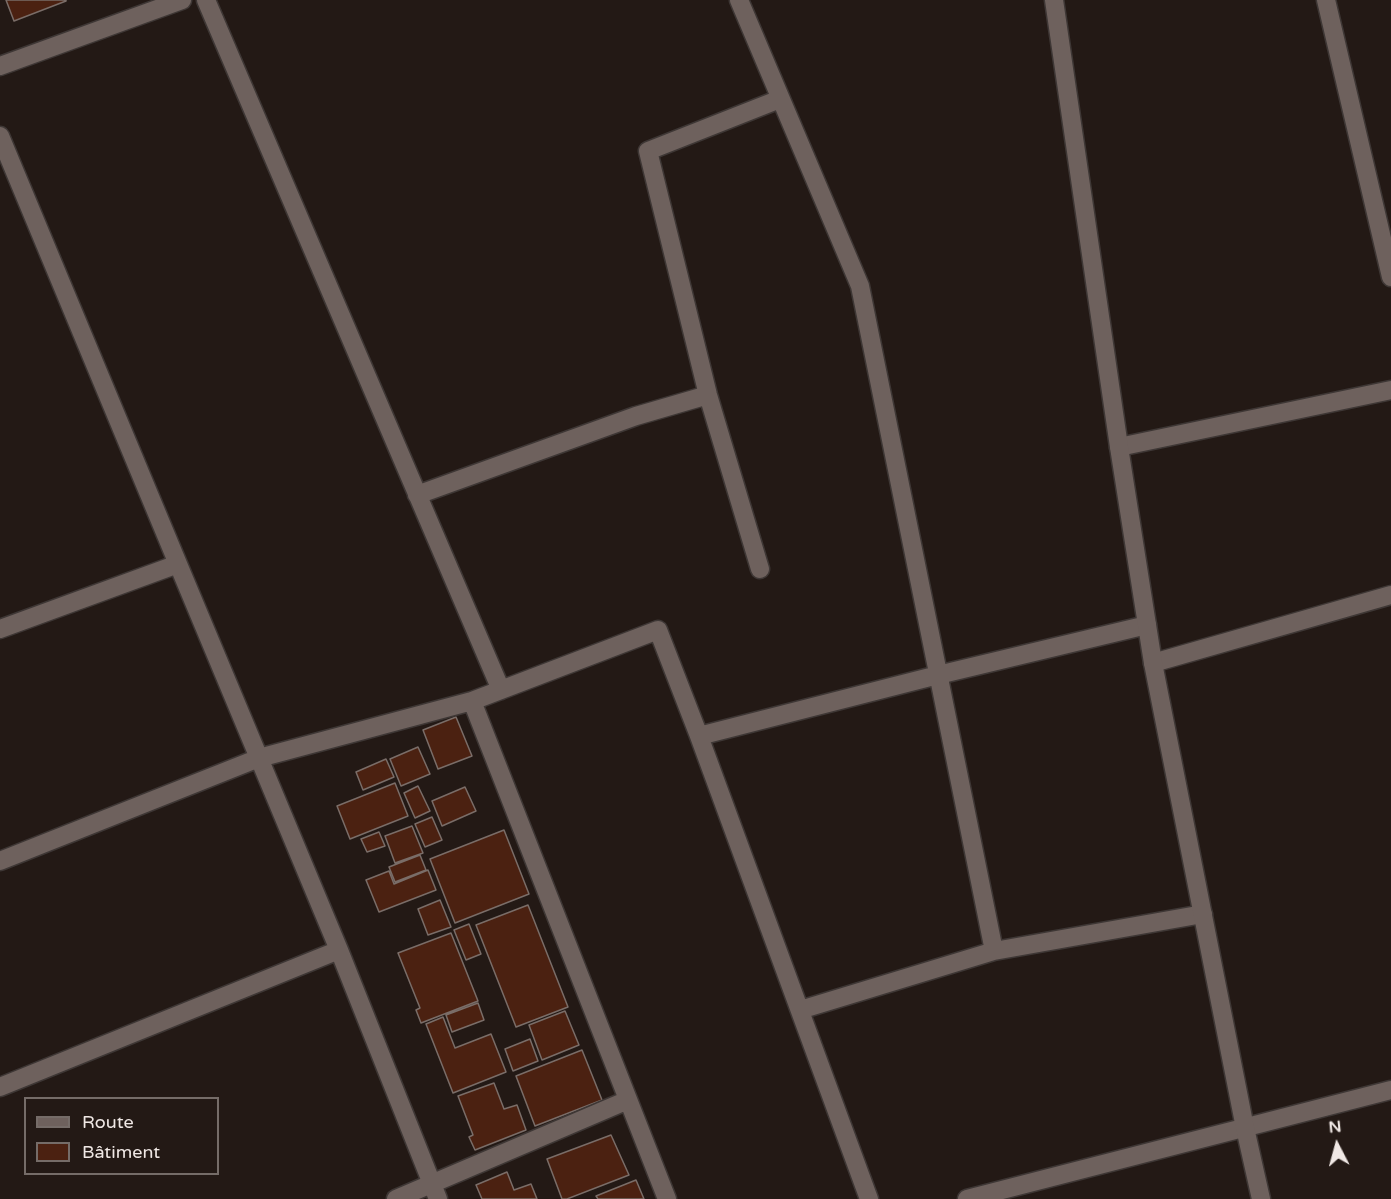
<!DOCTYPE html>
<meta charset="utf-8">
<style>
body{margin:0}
#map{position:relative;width:1391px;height:1199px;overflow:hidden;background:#231915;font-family:"Varela Round",sans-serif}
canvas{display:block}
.legend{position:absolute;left:24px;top:1097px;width:195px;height:78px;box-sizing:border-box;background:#231915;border:2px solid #756c68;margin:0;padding:8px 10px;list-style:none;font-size:18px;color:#f0e8e5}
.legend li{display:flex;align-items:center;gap:12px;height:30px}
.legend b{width:30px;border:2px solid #756c68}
.north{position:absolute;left:1307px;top:1115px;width:60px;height:60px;-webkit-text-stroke:4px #231915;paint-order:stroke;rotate:354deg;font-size:16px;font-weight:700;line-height:24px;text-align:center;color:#f0e8e5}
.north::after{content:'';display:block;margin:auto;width:21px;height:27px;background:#f0e8e5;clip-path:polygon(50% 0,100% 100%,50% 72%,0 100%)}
</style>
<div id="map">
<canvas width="1391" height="1199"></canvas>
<ul class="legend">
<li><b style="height:8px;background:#6e615d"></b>Route</li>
<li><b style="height:16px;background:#4b2111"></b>Bâtiment</li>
</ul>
<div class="north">N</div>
</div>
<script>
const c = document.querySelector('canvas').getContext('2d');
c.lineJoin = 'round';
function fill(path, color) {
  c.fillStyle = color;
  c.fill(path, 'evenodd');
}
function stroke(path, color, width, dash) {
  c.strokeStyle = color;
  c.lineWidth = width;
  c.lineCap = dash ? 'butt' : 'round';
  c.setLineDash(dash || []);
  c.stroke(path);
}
const building = new Path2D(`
 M6 0H66V1L14 21Z
 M456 717 472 756 438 769 423 730Z
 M418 747 430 774 401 786 390 759Z
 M386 759 394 777 363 790 356 772Z
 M395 783 408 816 350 839 337 806Z
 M418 786 430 811 415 818 404 793Z
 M465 787 476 811 442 826 432 801Z
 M432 817 442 840 425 847 415 824Z
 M412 826 423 853 395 863 385 836Z
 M504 830 529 894 455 923 430 859Z
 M379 832 385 846 367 852 361 839Z
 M420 855 426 870 395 882 389 867Z
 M428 870 436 890 379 912 366 880 389 871 394 884Z
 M440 900 451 927 428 935 418 909Z
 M528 905 568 1007 516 1027 476 925Z
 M469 924 481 954 466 960 454 930Z
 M451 933 478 1001 421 1023 416 1010 420 1008 398 953Z
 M478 1003 484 1020 452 1032 446 1015Z
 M565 1011 579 1045 542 1060 529 1025Z
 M443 1017 455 1048 491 1034 506 1072 453 1093 426 1024Z
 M530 1039 538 1061 513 1071 505 1049Z
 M582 1050 602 1100 535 1126 516 1076Z
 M494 1083 504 1109 517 1105 526 1130 475 1150 469 1137 473 1135 458 1096Z
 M611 1135 629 1175 567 1199H562L547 1159Z
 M507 1172 514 1190 531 1184 537 1199H482L476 1185Z
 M636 1180 644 1199H598L596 1196Z`);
const minor = new Path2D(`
 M206 0 501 690
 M739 0 860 286 994 951
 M1326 0 1391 277
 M0 66 182 0
 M0 136 178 564
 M1119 447 1391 390
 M417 495 636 416 708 395
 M760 569 708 395 648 151 780 99
 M0 629 178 564 259 758 0 861
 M1153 663 1391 595
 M472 701 667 1199
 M699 736 938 675 1147 625
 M800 1010 994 951 1203 914
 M0 1087 339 950
 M396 1199 628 1100
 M438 1199 339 950 259 758 472 701 658 630 699 736 869 1199
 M967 1199 1391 1090`);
const tertiary = new Path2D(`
 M1054 0 1119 447 1153 663 1245 1128 1261 1199`);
fill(building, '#4b2111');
stroke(building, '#7a6d68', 1.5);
stroke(minor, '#3e3735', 21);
stroke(tertiary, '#3e3735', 21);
stroke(minor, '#6e615d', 18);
stroke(tertiary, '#6e615d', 18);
</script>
